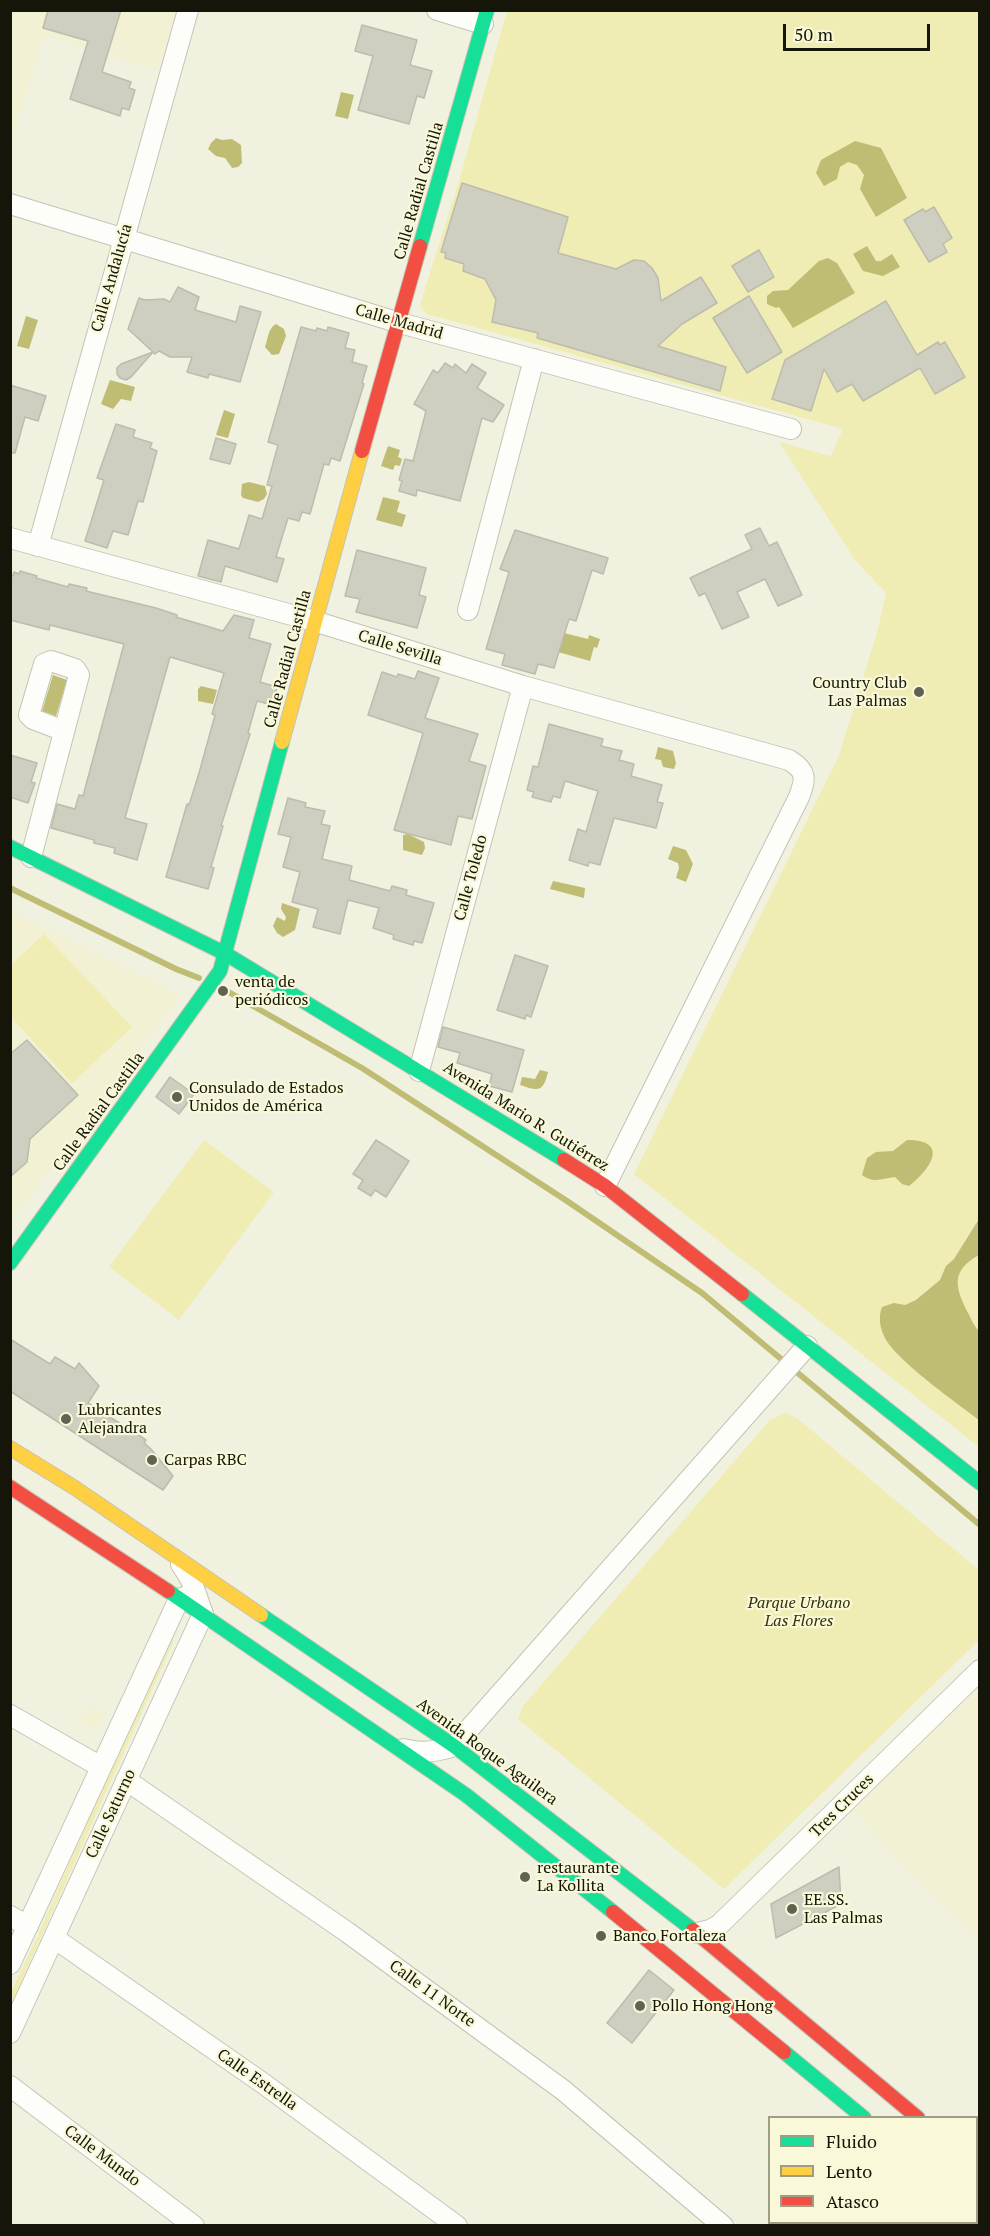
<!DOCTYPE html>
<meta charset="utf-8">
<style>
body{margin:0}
#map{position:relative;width:990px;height:2236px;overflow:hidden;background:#f1f1e0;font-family:"PT Serif",serif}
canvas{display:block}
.frame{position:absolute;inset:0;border:12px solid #151509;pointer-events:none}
.legend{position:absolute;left:768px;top:2116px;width:210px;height:108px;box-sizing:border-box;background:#f9f8d8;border:2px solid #9e9d85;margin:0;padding:8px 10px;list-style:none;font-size:18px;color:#151509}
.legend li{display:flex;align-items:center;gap:12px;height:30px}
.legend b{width:30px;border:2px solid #9e9d85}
.scale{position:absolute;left:783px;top:24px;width:147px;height:27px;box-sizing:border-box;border:3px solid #151509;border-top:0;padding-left:8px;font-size:18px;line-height:21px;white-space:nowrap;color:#151509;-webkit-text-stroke:4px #f9f8d8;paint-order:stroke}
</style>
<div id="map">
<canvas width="990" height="2236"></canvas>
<div class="frame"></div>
<ul class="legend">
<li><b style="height:8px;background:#16e098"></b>Fluido</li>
<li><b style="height:8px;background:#ffcf43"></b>Lento</li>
<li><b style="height:8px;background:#f24e42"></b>Atasco</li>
</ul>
<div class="scale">50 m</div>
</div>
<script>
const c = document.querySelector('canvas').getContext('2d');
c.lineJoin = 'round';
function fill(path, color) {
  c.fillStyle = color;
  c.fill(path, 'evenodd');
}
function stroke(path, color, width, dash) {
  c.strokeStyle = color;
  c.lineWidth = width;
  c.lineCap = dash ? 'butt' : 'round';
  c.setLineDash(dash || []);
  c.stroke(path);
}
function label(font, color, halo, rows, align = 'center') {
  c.font = font + ' "PT Serif",serif';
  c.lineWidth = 4.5;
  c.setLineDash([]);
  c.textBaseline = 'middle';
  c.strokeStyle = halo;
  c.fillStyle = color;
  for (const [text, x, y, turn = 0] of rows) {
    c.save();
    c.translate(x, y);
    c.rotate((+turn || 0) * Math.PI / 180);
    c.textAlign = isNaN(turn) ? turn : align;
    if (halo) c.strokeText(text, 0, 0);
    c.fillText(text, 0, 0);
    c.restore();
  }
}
const built = new Path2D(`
 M11 11H176L159 70 44 36 11 142Z
 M10 911 181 995 11 1221H10Z
 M979 1682V1941L893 1856 851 1807Z
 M88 1705 104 1714 96 1729 80 1721Z`);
const green = new Path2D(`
 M507 11H979V1447L634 1174 839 755 878 629 886 593 855 560 779 442 831 456 843 429 427 314 420 305 459 181Z
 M44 934 132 1027 72 1083 11 1017V965Z
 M204 1140 274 1192 179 1320 109 1267Z
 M786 1413 798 1419 979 1570V1640L724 1889 518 1719 523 1706 770 1420Z
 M172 1637 174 1641 11 2004V1992L37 1937 167 1641Z`);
const water = new Path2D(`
 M341 92 354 95 348 119 335 116Z
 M216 138 222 140 232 139 241 145 242 163 238 167 232 168 225 158 216 156 208 149 211 143Z
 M855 141 881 148 907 198 876 217 860 189 864 175 857 165 848 162 840 167 837 179 824 186 816 173 821 160Z
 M867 246 876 261H881L892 254 900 267 883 276 863 271 853 254Z
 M828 258 837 263 855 293 793 328 779 307 776 308 767 304V296L773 291 788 290 819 261Z
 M26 316 38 320 29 349 17 346Z
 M276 324 284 329 286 336 279 354 272 355 265 347C268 339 268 328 276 324Z
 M110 380 135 387 131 401 121 399 113 409 101 404Z
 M224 410 235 414 228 438 216 435Z
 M388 446 400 450 398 457 402 459 400 466 395 465 393 470 381 466Z
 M249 482 265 486 267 494 264 499 258 502 243 498 241 495 242 484Z
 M383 497 400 501 397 512 406 515 402 527 376 520Z
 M564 633 588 639 589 635 600 639 597 648 594 647 590 661 558 652Z
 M53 675 67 680 56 716 42 711Z
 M201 686 217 690 213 704 198 701V689Z
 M658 747 673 751 676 763 674 769 663 767 661 760 655 759Z
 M408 834 424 842 425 848 422 855 403 850V835Z
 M673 846 686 850 693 864 686 882 676 878 679 868 678 863 668 859Z
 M553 881 585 888 584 898 550 889Z
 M282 903 300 909 295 930 283 937 277 933 273 926 277 917 285 921 286 917 281 909Z
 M540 1070 548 1072C543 1093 538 1091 520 1085L522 1077 535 1079Z
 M907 1140C950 1140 931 1169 909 1186L902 1184 895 1177C883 1178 873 1184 862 1175L867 1158 876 1152 893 1151Z
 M979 1219V1255C952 1270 954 1285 967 1311 971 1318 973 1325 979 1331V1420C957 1403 897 1361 885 1338 880 1328 878 1318 882 1307L894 1303 905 1305 916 1300 940 1280 946 1266 954 1259Z`);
const stream = new Path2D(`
 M10 888 176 969 199 978
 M225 990 362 1068 567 1201 702 1293 980 1525`);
const building = new Path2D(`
 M48 10H121L102 72 131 82 129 88 135 90 129 110 122 108 120 116 70 99 88 41 43 28Z
 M362 25 417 40 410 65 432 71 424 98 417 96 409 124 358 110 373 56 355 51Z
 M462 183 568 217 558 253 616 269 634 260 644 261 652 268 658 278 661 301 701 277 717 303 682 324 658 346 726 367 720 391 537 338 538 333 492 322 496 300 485 279 463 271 464 264 445 258 446 253 441 252Z
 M934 207 952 238 943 244 947 252 929 262 904 220 923 209 925 212Z
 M759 250 774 277 748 292 732 266Z
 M178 287 199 297 195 310 236 322 240 306 261 312 240 382 209 374 208 378 187 372 192 357H170L159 351 155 354 153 352 131 377 126 380 120 378 117 374V368L121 364 153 352 128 329 139 298 145 300 164 299 170 302Z
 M749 296 782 352 747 373 713 318Z
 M886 301 917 355 938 342 940 345 945 342 965 377 935 394 920 368 863 401 852 384 837 392 824 369 811 411 772 399 785 360Z
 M301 327 316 331 317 328 327 331 328 327 349 333 345 348 355 350 352 362 367 366 362 383 364 384 340 461 331 458 329 465 324 464 310 514 302 512 299 521 288 518 276 557 284 559 277 582 225 566 221 582 198 576 208 540 239 549 249 515 262 519 272 486 267 485 278 445 268 442Z
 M445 363 453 368 455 364 466 373 472 364 486 373 477 388 504 405 493 422 482 418 460 501 417 490 416 496 399 491 402 481 399 480 405 459 413 461 426 411 414 404 433 370 438 373Z
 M10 385 46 396 38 421 25 417 15 453H10Z
 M116 424 135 430 133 437 152 443 150 448 157 451 143 502 138 501 128 535 113 531 107 548 85 541 104 480 97 478Z
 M216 438 236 444 230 464 210 459Z
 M760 528 769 546 777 542 802 595 778 606 765 579 737 592 749 617 722 629 705 593 699 596 690 578 752 549 745 535Z
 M515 530 608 558 603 574 592 570 576 621 569 619 554 668 538 664 535 674 502 665 505 654 486 649 509 572 500 569Z
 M357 550 426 568 419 595 426 597 417 628 356 612 360 599 345 596Z
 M20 571 37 576 36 578 68 587 69 584 87 588 86 591 156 608 177 615 176 617 223 631 234 615 254 620 249 638 271 644 260 682 277 687 272 705 257 701 248 733 250 734 221 826H223L211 867 214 868 208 889 166 877 187 804 189 805 199 773 215 715 212 714 224 673 170 657 125 818 147 824 137 860 114 853 115 848 94 843V840L51 828 57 804 75 809 79 795 83 796 124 644 50 625 49 630 10 620V575L13 576 14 572 19 574Z
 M418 671 439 678 425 718 478 734 469 761 486 766 472 819 458 816 451 845 394 830 423 733 368 715 382 672 397 677 398 674 415 679Z
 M549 724 603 739 601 746 622 751 619 760 634 764 631 776 662 785 657 802 663 803 656 828 614 818 600 865 589 862 588 866 569 860 578 829 586 832 598 791 565 781 560 798 553 796 551 802 532 797 534 792 527 790 533 766 538 767Z
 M10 755 37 763 31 782 35 783 28 803 10 797Z
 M288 798 306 803 305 807 325 811 321 824 330 826 322 859 352 866 349 880 390 891 392 886 407 890 406 895 434 903 422 943 414 941 413 945 393 939 394 935 373 928 379 908 348 900 340 934 313 927 318 909 292 902 300 872 283 867 291 837 278 834Z
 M515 955 548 966 531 1017 526 1015 525 1019 497 1010Z
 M443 1027 524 1050 512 1092 489 1086 492 1074 457 1063 460 1053 438 1047Z
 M27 1040 78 1095 30 1139 27 1162 10 1177V1054Z
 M170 1077 194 1094 179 1114 156 1097Z
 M376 1140 409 1161 386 1197 375 1190 371 1196 358 1188 363 1180 353 1174Z
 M10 1339 50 1364 55 1357 75 1369 79 1363 99 1386 88 1403 146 1440 144 1443 151 1449 173 1476 163 1490 10 1391Z
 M839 1867 841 1904 776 1938 771 1904Z
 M649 1970 674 1990 632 2043 607 2023Z`);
const street = new Path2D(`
 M437 10 483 24
 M10 204 400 323 791 429
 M10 538 314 621 523 686 789 760C807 771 806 778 799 797L605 1186
 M38 546 188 10
 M468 610 534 359
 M31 857 79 675 75 669 51 661 44 664 29 715 33 719 64 731
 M419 1071 523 686
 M10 1715 101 1767
 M404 1749C421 1754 437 1752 454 1746L807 1346
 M126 1780 347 1932 563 2090 723 2226
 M10 1916 28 1926
 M697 1933 710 1930 719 1925 980 1670
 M54 1938 264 2084 457 2226
 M10 1964 179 1599 191 1595
 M10 2033 203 1614 191 1580 181 1564
 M10 2086 194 2226
 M820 2226 823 2222`);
const fast = new Path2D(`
 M420 246 487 10
 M10 847 226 954 564 1160
 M10 1263 220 971 282 742
 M742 1294 980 1483
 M168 1591 466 1795 613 1912
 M261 1615 454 1746 693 1930
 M784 2052 864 2118
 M976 2167 980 2170
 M976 2213 980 2216`);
const slow = new Path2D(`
 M282 742 362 451
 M10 1448 75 1488 261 1615`);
const jam = new Path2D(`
 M362 451 420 246
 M564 1160 605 1186 742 1294
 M10 1487 168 1591
 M613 1912 784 2052
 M693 1930 918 2118`);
const markers = [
 [919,692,6,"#626254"],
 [223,991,6,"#626254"],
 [177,1097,6,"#626254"],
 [66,1419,6,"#626254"],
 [152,1460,6,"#626254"],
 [525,1877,6,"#626254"],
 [792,1909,6,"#626254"],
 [601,1936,6,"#626254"],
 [640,2006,6,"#626254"]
];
const streetNames = [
 ["Calle Radial Castilla",419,191,-74],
 ["Calle Andalucía",112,278,-74],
 ["Calle Madrid",399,322,16],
 ["Calle Sevilla",400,648,17],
 ["Calle Radial Castilla",288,659,-75],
 ["Calle Toledo",471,878,-75],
 ["Calle Radial Castilla",99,1112,-54],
 ["Avenida Mario R. Gutiérrez",526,1117,32],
 ["Avenida Roque Aguilera",487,1752,36],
 ["Tres Cruces",842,1806,-45],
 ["Calle Saturno",111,1814,-65],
 ["Calle 11 Norte",432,1994,36],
 ["Calle Estrella",257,2080,35],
 ["Calle Mundo",102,2156,37]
];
const poiNames = [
 ["Country Club",907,683,"right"],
 ["Las Palmas",907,701,"right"],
 ["venta de",235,982],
 ["periódicos",235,1000],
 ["Consulado de Estados",189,1088],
 ["Unidos de América",189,1106],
 ["Lubricantes",78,1410],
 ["Alejandra",78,1428],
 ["Carpas RBC",164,1460],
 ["restaurante",537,1868],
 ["La Kollita",537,1886],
 ["EE.SS.",804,1900],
 ["Las Palmas",804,1918],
 ["Banco Fortaleza",613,1936],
 ["Pollo Hong Hong",652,2006]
];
const parkNames = [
 ["Parque Urbano",799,1603],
 ["Las Flores",799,1621]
];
fill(built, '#f2f1d3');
fill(green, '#efedb3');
fill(water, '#bfbc73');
stroke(stream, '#bfbc73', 6);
fill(building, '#cfcfc1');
stroke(building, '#bcbcae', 1.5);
stroke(street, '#c4c4b6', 22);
stroke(fast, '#c4c4b6', 16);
stroke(slow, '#c4c4b6', 16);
stroke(jam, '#c4c4b6', 16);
stroke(street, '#fdfdfa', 20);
stroke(fast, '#16e098', 14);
stroke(slow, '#ffcf43', 14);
stroke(jam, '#f24e42', 14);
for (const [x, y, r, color] of markers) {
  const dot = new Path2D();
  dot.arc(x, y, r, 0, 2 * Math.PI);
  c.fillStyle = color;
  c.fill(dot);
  stroke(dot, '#f9f8d8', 2);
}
label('16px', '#151509', '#f9f8d8', streetNames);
label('16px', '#151509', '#f9f8d8', poiNames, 'left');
label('italic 16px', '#343207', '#f9f8d8', parkNames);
</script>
